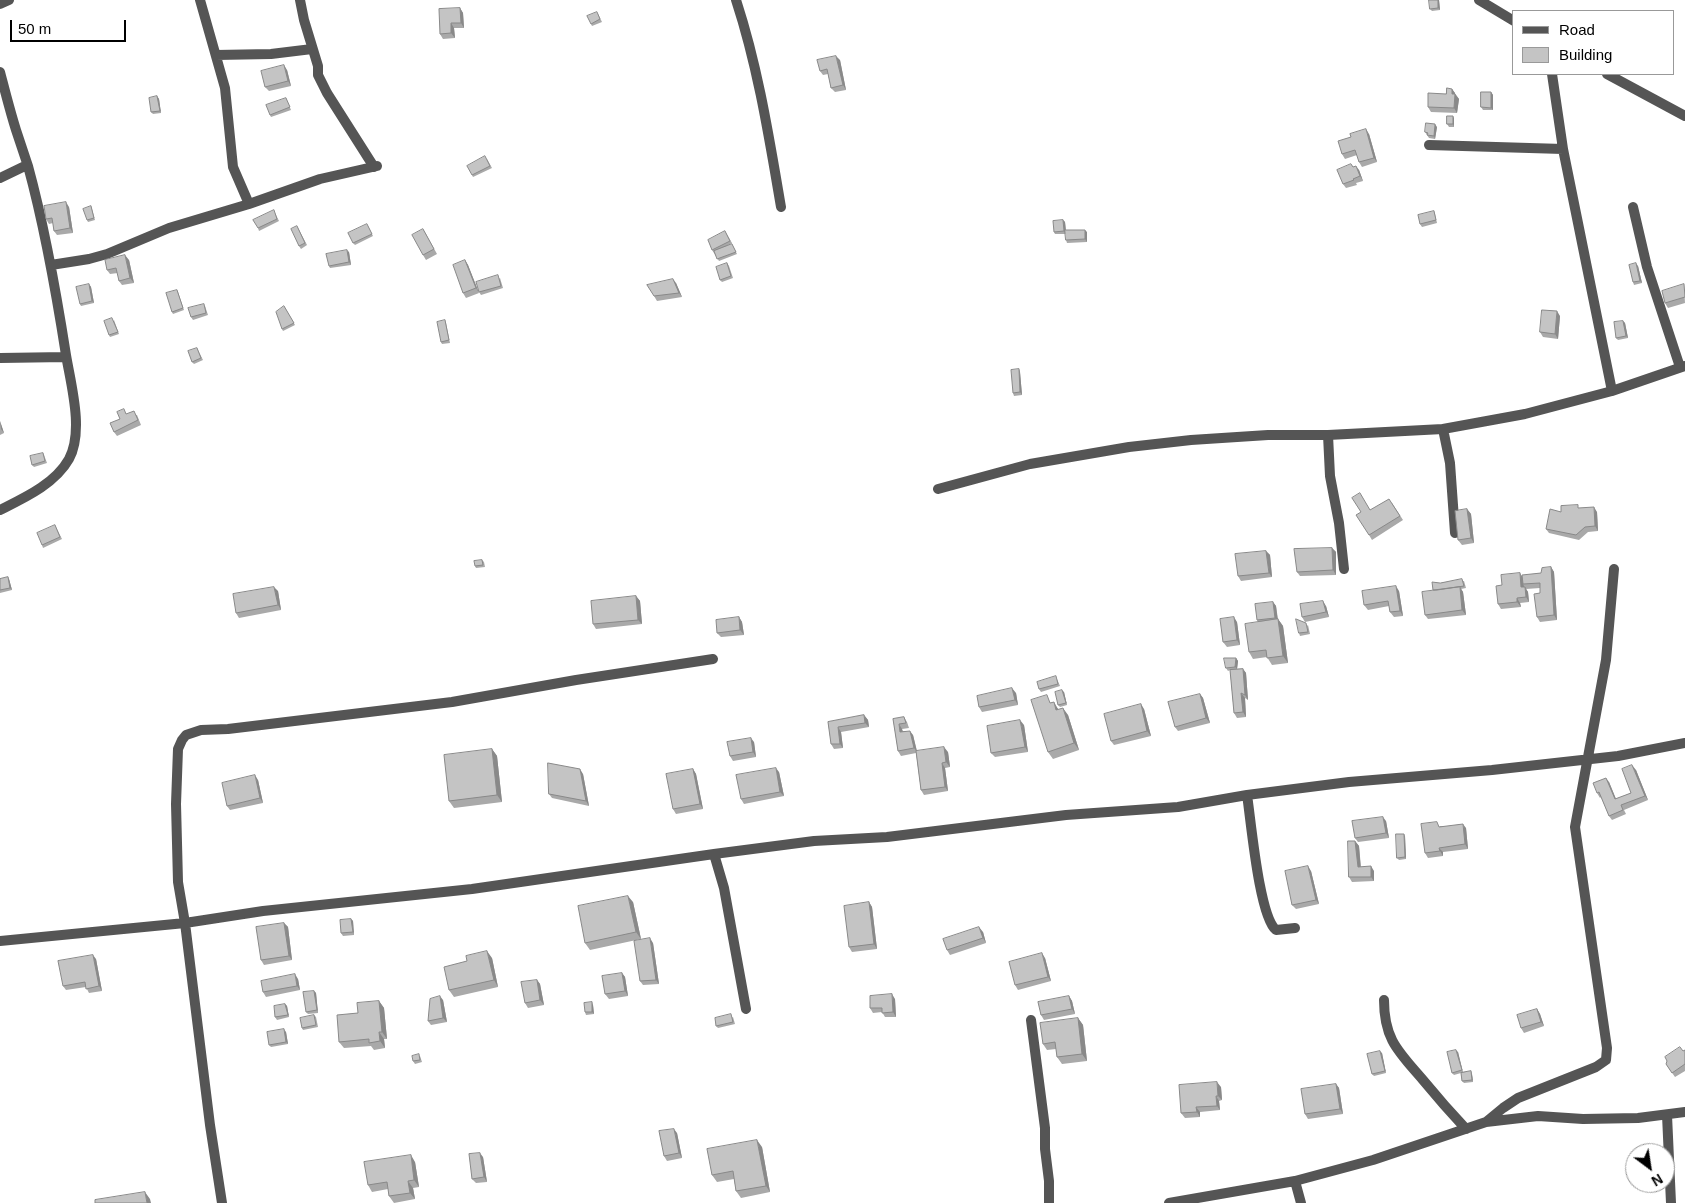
<!DOCTYPE html>
<style>
body{margin:0}
#map{position:relative;width:1685px;height:1203px;overflow:hidden;background:#fff;font-family:Helvetica,sans-serif}
canvas{display:block}
.legend{position:absolute;left:1512px;top:10px;width:162px;height:65px;box-sizing:border-box;background:#fff;border:1px solid #999;margin:0;padding:6px 9px;list-style:none;font-size:15px;color:#000}
.legend li{display:flex;align-items:center;gap:10px;height:25px}
.legend b{width:25px;border:1px solid #999}
.north{position:absolute;left:1625px;top:1143px;width:50px;height:50px;box-sizing:border-box;background:#fff;border:1px solid #999;border-radius:50%;rotate:149deg;font-size:14px;font-weight:700;line-height:20px;text-align:center;color:#000}
.north::after{content:'';display:block;margin:auto;width:18px;height:22px;background:#000;clip-path:polygon(50% 0,100% 100%,50% 72%,0 100%)}
.scale{position:absolute;left:10px;top:20px;width:116px;height:22px;box-sizing:border-box;border:2px solid #000;border-top:0;padding-left:6px;font-size:15px;line-height:18px;white-space:nowrap;color:#000;-webkit-text-stroke:4px #fff;paint-order:stroke}
</style>
<div id="map">
<canvas width="1685" height="1203"></canvas>
<ul class="legend">
<li><b style="height:6px;background:#555"></b>Road</li>
<li><b style="height:14px;background:#c4c4c4"></b>Building</li>
</ul>
<div class="north">N</div>
<div class="scale">50 m</div>
</div>
<script>
const c = document.querySelector('canvas').getContext('2d');
c.lineJoin = 'round';
function stroke(path, color, width, dash) {
  c.strokeStyle = color;
  c.lineWidth = width;
  c.lineCap = dash ? 'butt' : 'round';
  c.setLineDash(dash || []);
  c.stroke(path);
}
function fill(path, color) {
  c.fillStyle = color;
  c.fill(path, 'evenodd');
}
const minor = new Path2D(`
 M200 0 225 88 233 167 249 204 320 179 377 166
 M300 0 304 20 318 66V75L327 93 374 167
 M736 0C758 67 769 137 781 207
 M1479 0 1514 21
 M0 4 9 0
 M216 55 271 54 312 49
 M0 72C5 91 10 111 16 130 20 142 24 154 28 166 45 228 56 291 66 355 71 385 84 431 69 459 55 484 24 498 0 510
 M1552 74 1563 149 1612 391
 M1607 74 1685 116
 M1429 145 1563 149
 M0 178 27 165
 M1633 207 1647 267 1680 367
 M51 265 89 259 107 254 169 228 249 204
 M0 358 66 357
 M1443 429 1450 463 1455 533
 M1328 435 1330 476 1339 523 1344 569
 M938 489 1030 464 1129 447 1191 440 1268 435H1328L1443 429 1525 414 1612 391 1685 366
 M1247 795C1251 820 1259 916 1276 930L1295 928
 M714 854 724 888 746 1009
 M0 941 185 923 263 911 472 889 714 854 814 841 887 837 1066 815 1178 807 1247 795 1349 782 1492 770 1618 756 1685 743
 M1384 1000C1384 1040 1399 1052 1423 1080 1437 1097 1451 1113 1466 1129
 M1031 1020 1045 1128V1149L1049 1181V1203
 M1667 1115 1671 1203
 M1486 1122 1503 1108 1518 1098 1596 1067 1606 1060 1607 1048 1575 827 1606 660 1614 569
 M1295 1181 1301 1203
 M222 1203 210 1125 185 923 178 882 176 804 178 749 182 740 186 735 201 730 228 729 452 702 576 680 713 659
 M1169 1203 1295 1181 1373 1160 1486 1122 1538 1116 1583 1119 1638 1118 1685 1112`);
const wall = new Path2D(`
 M1439 0 1440 10 1432 11 1430 9Z
 M460 8 463 13 464 28H454L455 38 443 39 440 34Z
 M598 14 602 22 592 26 591 24Z
 M840 60 846 90 835 92 831 88 828 74 823 75 820 71Z
 M287 70 291 86 269 91 265 87Z
 M1452 89 1459 99 1457 113 1431 112 1428 107Z
 M1491 92 1493 95V110H1483L1481 107Z
 M157 96 159 99 161 113 153 114 151 112Z
 M286 98 291 110 271 117 270 115Z
 M1454 118V127H1449L1447 124Z
 M1437 127 1435 139 1429 138 1425 132Z
 M1369 134 1377 162 1362 167 1359 162 1357 155 1345 159 1342 154Z
 M487 159 492 168 473 177 472 175Z
 M1351 164 1353 167 1359 170 1363 181 1356 183 1357 185 1346 188 1343 184Z
 M91 206 92 209 95 220 88 222 87 220Z
 M69 207 73 233 57 235 54 231 53 223 49 224 46 219Z
 M1434 211 1435 214 1437 223 1422 227 1420 224Z
 M275 213 279 221 259 231 258 228Z
 M1063 220 1065 222 1066 230 1087 232V242L1067 243 1066 240V234H1055L1054 232Z
 M297 226 307 245 301 249 299 246Z
 M368 226 373 236 355 245 353 243Z
 M423 229 426 234 437 254 426 260 423 255Z
 M725 231 732 243 726 246 732 244 737 254 719 261 712 250Z
 M349 252 351 265 330 268 329 266Z
 M129 260 134 283 122 285 119 281 118 273 110 274 107 270Z
 M465 260 468 265 479 293 466 298 463 293Z
 M727 263 729 266 733 278 722 282 720 280Z
 M1638 266 1642 283 1634 285 1633 282Z
 M500 278 503 288 481 295 479 292Z
 M676 283 682 297 657 301 654 296Z
 M89 284 91 287 94 303 81 306 80 304Z
 M1684 284 1685 303 1668 308 1665 303Z
 M177 290 178 292 184 310 173 314 172 312Z
 M205 306 208 315 193 320 191 317Z
 M284 306 295 325 283 331 282 329Z
 M1560 316 1558 339 1543 337 1540 332Z
 M114 320 119 334 110 337 109 335Z
 M445 320 446 323 450 343 442 344 441 342Z
 M1623 321 1625 323 1628 338 1618 340 1616 338Z
 M197 348 203 360 194 364 192 362Z
 M1019 369 1020 372 1022 395 1014 396 1013 393Z
 M127 414 137 415 141 425 117 436 114 432 120 419Z
 M0 421 4 433 0 435Z
 M43 453 44 455 47 463 34 467 32 465Z
 M1392 503 1403 520 1372 540 1369 535 1371 510Z
 M1580 508 1597 512 1598 531 1588 532 1579 540 1549 533 1546 529 1561 512Z
 M1467 509 1471 514 1474 543 1462 545 1458 540Z
 M55 525 62 539 43 548 42 545Z
 M1332 548 1336 552V575L1300 576 1297 572Z
 M1266 551 1270 555 1272 577 1241 581 1238 576Z
 M482 560 484 562 485 567 476 568 475 566Z
 M1551 567 1554 572 1557 620 1540 622 1537 617 1540 593V588L1526 589 1528 592 1529 602 1520 603 1521 607 1501 609 1498 604 1502 585 1522 576 1541 573Z
 M8 577 9 579 12 590 0 593V579Z
 M1464 581 1466 588 1461 589 1463 592 1466 615 1428 619 1425 615 1434 591 1433 590 1440 583Z
 M278 591 281 610 239 618 236 613Z
 M1399 591 1403 616 1394 617 1390 612 1389 606 1368 610 1364 605Z
 M636 596 640 601 642 624 596 629 593 624Z
 M1273 602 1276 606 1278 619 1283 626 1288 663 1272 665 1267 657 1253 659 1249 652 1258 622 1257 620Z
 M1326 606 1329 617 1305 622 1302 617Z
 M739 617 742 622 744 635 721 637 717 633Z
 M1237 622 1240 645 1227 647 1223 642Z
 M1308 625 1310 634 1300 636 1299 633Z
 M1236 658 1238 661 1237 669H1243L1246 673 1248 700 1245 698 1246 717 1237 718 1234 713 1230 670 1228 671 1226 668Z
 M1057 679 1060 686 1041 692 1039 689Z
 M1064 692 1067 705 1060 707 1058 705Z
 M1016 693 1018 705 982 712 979 707Z
 M1200 694 1203 698 1210 723 1178 731 1175 727Z
 M1052 702 1059 710 1068 715 1079 750 1053 759 1048 752Z
 M1144 709 1151 736 1114 745 1111 741Z
 M864 715 868 720 869 727 841 732 843 748 834 749 831 744 828 722Z
 M904 717 907 722 909 728 902 729 903 731 913 735 917 751 948 752 950 767 945 768 948 791 924 795 921 790 916 753 901 756 898 751 893 719Z
 M1024 725 1028 752 995 757 991 753Z
 M754 742 756 757 733 761 730 756Z
 M492 749 497 756 502 802 454 808 449 801Z
 M693 769 696 774 703 809 676 814 673 809Z
 M1636 770 1648 800 1624 810 1626 814 1612 820 1609 816 1601 797 1600 798 1597 793 1609 782 1616 799 1631 793Z
 M779 772 784 796 744 804 741 799Z
 M583 774 589 806 552 798 549 794Z
 M258 780 263 803 230 810 227 806Z
 M1386 821 1389 838 1358 842 1355 838Z
 M1440 826 1466 828 1468 849 1443 852V856L1428 858 1425 853Z
 M1405 836 1406 859 1399 860 1397 858Z
 M1355 841 1359 846 1361 867 1374 871V881L1352 882 1349 877Z
 M1311 871 1319 904 1296 909 1292 905Z
 M633 902 641 939 590 950 585 943Z
 M869 902 872 907 877 949 852 952 849 947Z
 M351 919 353 921 354 935 343 936 341 933Z
 M284 923 288 927 292 960 264 965 261 960Z
 M983 932 986 943 950 955 947 950Z
 M653 943 659 984 643 985 640 981Z
 M492 958 498 987 454 997 449 990 467 961Z
 M1045 958 1051 981 1018 990 1015 985Z
 M96 959 102 991 89 993 86 987 66 990 63 986Z
 M622 973 625 977 628 996 609 999 605 994Z
 M298 979 300 990 266 997 263 992Z
 M537 980 540 984 544 1005 528 1008 525 1003Z
 M314 991 316 993 318 1013 308 1014 306 1012Z
 M1069 996 1072 1001 1075 1014 1044 1020 1041 1015Z
 M895 999 896 1017H885L882 1012 873 1013 870 1008Z
 M443 1000 447 1022 431 1025 428 1021Z
 M379 1001 384 1008 387 1039H384L385 1048 374 1050 371 1046 344 1048 339 1042 358 1013Z
 M285 1004 287 1006 289 1017 277 1020 275 1017Z
 M593 1005 594 1014 586 1015 585 1012Z
 M1537 1009 1540 1014 1544 1026 1524 1033 1521 1028Z
 M314 1015 316 1017 318 1027 303 1030 302 1028Z
 M733 1017 735 1024 718 1028 716 1026Z
 M1078 1018 1083 1025 1087 1061 1062 1064 1057 1057 1056 1049 1047 1050 1043 1044Z
 M286 1032 288 1044 271 1047 269 1045Z
 M1685 1050V1071L1675 1077 1666 1064Z
 M1458 1052 1463 1072 1471 1071 1472 1074 1473 1082 1464 1083 1462 1081 1461 1073 1454 1075 1452 1073Z
 M1382 1053 1386 1073 1374 1076 1372 1074Z
 M420 1056 422 1062 415 1064 413 1061Z
 M1336 1084 1339 1088 1343 1114 1308 1119 1305 1114Z
 M1221 1087 1222 1100 1219 1101 1220 1110 1200 1112V1117L1185 1118 1181 1113Z
 M677 1133 682 1158 667 1161 664 1156Z
 M762 1147 770 1192 741 1198 736 1191 734 1179 717 1182 712 1175Z
 M483 1157 487 1182 476 1183 472 1179Z
 M415 1162 419 1187 413 1188 415 1199 394 1203 389 1196 388 1189 372 1192 368 1185Z`);
const shadedWall = new Path2D(`
 M1438 0H1439L1440 10 1438 8Z
 M460 8 463 13 464 28 461 23Z
 M451 23 454 28 455 38 451 33Z
 M836 56 840 60 846 90 843 85Z
 M284 65 287 70 291 86 288 81Z
 M1452 89 1455 93V99L1452 94Z
 M1491 92 1493 95V110L1491 108Z
 M1455 94 1459 99 1457 113 1454 108Z
 M157 96 159 99 161 113 160 111Z
 M1453 116 1454 118V127L1453 124Z
 M1435 124 1437 127 1435 139 1434 136Z
 M1366 129 1369 134 1377 162 1374 158Z
 M1356 166 1359 170 1363 181 1360 176Z
 M66 202 69 207 73 233 70 228Z
 M1063 220 1065 222 1066 233 1064 231Z
 M1085 230 1087 232V242L1085 239Z
 M347 250 349 252 351 265 349 262Z
 M125 255 129 260 134 283 130 278Z
 M465 260 468 265 479 293 476 288Z
 M1636 263 1638 266 1642 283 1640 281Z
 M673 279 676 283 682 297 679 293Z
 M89 284 91 287 94 303 92 301Z
 M1557 311 1560 316 1558 339 1555 334Z
 M1623 321 1625 323 1628 338 1626 336Z
 M1019 369 1020 372 1022 395 1020 392Z
 M0 421 4 433 1 429Z
 M1594 507 1597 512 1598 531 1595 526Z
 M1467 509 1471 514 1474 543 1471 538Z
 M1332 548 1336 552V575L1333 570Z
 M1266 551 1270 555 1272 577 1269 573Z
 M1551 567 1554 572 1557 620 1554 615Z
 M1520 573 1523 578V584L1524 586V592L1521 587Z
 M8 577 9 579 12 590 10 588Z
 M1396 586 1399 591 1403 616 1400 611Z
 M274 587 278 591 281 610 278 605Z
 M1460 587 1463 592 1466 615 1462 610Z
 M1525 587 1528 592 1529 602 1526 597Z
 M636 596 640 601 642 624 638 620Z
 M1517 598 1520 603 1521 607 1517 602Z
 M1323 601 1326 606 1329 617 1326 612Z
 M1273 602 1276 606 1278 623 1275 618Z
 M739 617 742 622 744 635 740 630Z
 M1234 617 1237 622 1240 645 1237 640Z
 M1278 619 1283 626 1288 663 1283 656Z
 M1236 658 1238 661 1237 669 1235 667Z
 M1243 669 1246 673 1248 700 1245 695Z
 M1012 688 1016 693 1018 705 1015 700Z
 M1062 690 1064 692 1067 705 1066 703Z
 M1241 693 1245 698 1246 717 1243 712Z
 M1200 694 1203 698 1210 723 1206 718Z
 M1054 702 1058 709 1061 717 1056 710Z
 M1141 704 1144 709 1151 736 1147 731Z
 M1063 708 1068 715 1079 750 1074 743Z
 M864 715 868 720 869 727 865 723Z
 M1020 720 1024 725 1028 752 1025 747Z
 M899 724 902 729 903 736 900 732Z
 M838 727 841 732 843 748 840 744Z
 M910 731 913 735 917 752 914 748Z
 M751 738 754 742 756 757 753 752Z
 M944 747 948 752 950 767 946 762Z
 M492 749 497 756 502 802 497 795Z
 M942 763 945 768 948 791 945 787Z
 M1632 765 1636 770 1648 800 1645 796Z
 M776 768 779 772 784 796 780 792Z
 M580 769 583 774 589 806 586 801Z
 M693 769 696 774 703 809 700 804Z
 M255 775 258 780 263 803 260 798Z
 M1606 778 1609 782 1618 804 1615 799Z
 M1383 817 1386 821 1389 838 1386 833Z
 M1463 824 1466 828 1468 849 1465 844Z
 M1404 834 1405 836 1406 859 1405 857Z
 M1355 841 1359 846 1361 872 1358 867Z
 M1439 848 1443 852V856L1440 851Z
 M1308 866 1311 871 1319 904 1316 900Z
 M1371 866 1374 871V881L1371 877Z
 M628 896 633 902 641 939 636 932Z
 M869 902 872 907 877 949 874 944Z
 M351 919 353 921 354 935 353 932Z
 M284 923 288 927 292 960 289 956Z
 M979 927 983 932 986 943 983 938Z
 M650 938 653 943 659 984 656 980Z
 M487 951 492 958 498 987 494 980Z
 M1042 953 1045 958 1051 981 1048 977Z
 M93 955 96 959 102 991 99 986Z
 M622 973 625 977 628 996 625 991Z
 M295 974 298 979 300 990 297 986Z
 M537 980 540 984 544 1005 540 1000Z
 M314 991 316 993 318 1013 317 1010Z
 M892 994 895 999 896 1017 893 1012Z
 M440 996 443 1000 447 1022 443 1018Z
 M1069 996 1072 1001 1075 1014 1072 1009Z
 M379 1001 384 1008 387 1039 382 1032Z
 M592 1002 593 1005 594 1014 592 1012Z
 M285 1004 287 1006 289 1017 288 1015Z
 M1537 1009 1540 1014 1544 1026 1541 1022Z
 M1078 1018 1083 1025 1087 1061 1082 1054Z
 M284 1029 286 1032 288 1044 286 1042Z
 M379 1032 384 1039 385 1048 380 1041Z
 M1456 1050 1458 1052 1463 1073 1462 1070Z
 M1380 1051 1382 1053 1386 1073 1385 1071Z
 M1471 1071 1472 1074 1473 1082 1472 1080Z
 M1217 1082 1221 1087 1222 1100 1218 1096Z
 M1336 1084 1339 1088 1343 1114 1340 1109Z
 M1216 1096 1219 1101 1220 1110 1217 1106Z
 M1196 1107 1200 1112V1117L1197 1112Z
 M674 1129 677 1133 682 1158 679 1153Z
 M757 1140 762 1147 770 1192 766 1186Z
 M480 1153 483 1157 487 1182 484 1177Z
 M411 1155 415 1162 419 1187 414 1180Z
 M408 1181 413 1188 415 1199 410 1193Z
 M145 1192 150 1199 151 1203H147Z`);
const building = new Path2D(`
 M1429 0H1438V8L1430 9Z
 M460 8 461 23H451V33L440 34 439 9Z
 M597 12 600 19 591 24 587 16Z
 M836 56 843 85 831 88 827 69 820 71 817 60Z
 M284 65 288 81 265 87 261 71Z
 M1447 88 1452 89V94H1455L1454 108 1428 107V93L1446 94Z
 M1481 92H1491V108L1481 107Z
 M157 96 160 111 151 112 149 98Z
 M286 98 290 107 270 115 266 105Z
 M1447 116H1453V124H1447Z
 M1426 123 1435 124 1434 136 1427 135 1428 133 1425 132Z
 M1366 129 1374 158 1359 162 1355 150 1342 154 1338 141 1351 137 1350 134Z
 M485 156 490 166 472 175 467 166Z
 M1351 164 1353 167 1356 166 1360 176 1353 179 1354 180 1343 184 1337 170Z
 M66 202 70 228 54 231 52 218 46 219 44 206Z
 M91 206 94 218 87 220 83 209Z
 M274 210 277 219 258 228 253 220Z
 M1434 211 1436 220 1420 224 1418 215Z
 M1063 220 1064 231 1054 232 1053 221Z
 M367 224 372 234 353 243 348 233Z
 M297 226 305 243 299 246 291 229Z
 M423 229 434 249 423 255 412 235Z
 M1065 230H1085V239L1066 240Z
 M725 231 730 241 712 250 708 240Z
 M732 244 736 252 717 259 714 251Z
 M347 250 349 262 329 266 326 254Z
 M125 255 130 278 119 281 116 268 107 270 105 260Z
 M465 260 476 288 463 293 453 265Z
 M727 263 731 276 720 280 716 267Z
 M1636 263 1640 281 1633 282 1629 265Z
 M498 275 501 286 479 292 476 282Z
 M673 279 679 293 654 296 647 285Z
 M89 284 92 301 80 304 76 287Z
 M1684 284 1685 297 1665 303 1662 291Z
 M177 290 183 308 172 312 166 293Z
 M204 304 206 313 191 317 188 308Z
 M284 306 294 323 282 329 276 312Z
 M1542 310 1557 311 1555 334 1540 332Z
 M112 318 118 332 109 335 104 321Z
 M445 320 449 340 441 342 437 322Z
 M1623 321 1626 336 1616 338 1614 322Z
 M197 348 201 358 192 362 188 351Z
 M1019 369 1020 392 1013 393 1011 370Z
 M124 409 126 414 134 411 138 420 114 432 110 423 120 419 117 412Z
 M43 453 45 461 32 465 30 456Z
 M1360 493 1370 510 1389 499 1400 516 1369 535 1356 515 1361 512 1352 498Z
 M1578 505V508L1594 507 1595 526 1585 527 1576 535 1546 529 1550 509 1561 512V506Z
 M1467 509 1471 538 1458 540 1455 511Z
 M55 525 60 537 42 545 37 533Z
 M1332 548 1333 570 1297 572 1294 549Z
 M1266 551 1269 573 1238 576 1235 554Z
 M482 560 483 565 475 566 474 561Z
 M1551 567 1554 615 1537 617 1534 594 1540 593V583L1523 584 1522 575 1541 573 1542 568Z
 M1520 573 1521 587H1525L1526 597 1517 598V602L1498 604 1496 586 1502 585 1501 575Z
 M8 577 10 588 0 590V579Z
 M1462 579 1464 586 1437 590H1433L1432 582 1440 583Z
 M1396 586 1400 611 1390 612 1388 601 1364 605 1362 591Z
 M274 587 278 605 236 613 233 594Z
 M1460 587 1462 610 1425 615 1422 592Z
 M636 596 638 620 593 624 591 601Z
 M1323 601 1326 612 1302 617 1300 604Z
 M1273 602 1275 618 1257 620 1255 604Z
 M739 617 740 630 717 633 716 620Z
 M1234 617 1237 640 1223 642 1220 619Z
 M1278 619 1283 656 1267 658 1266 650 1249 652 1245 624Z
 M1296 619 1306 623 1308 632 1299 633Z
 M1224 658H1236L1235 667 1226 668Z
 M1243 669 1245 695 1241 693 1243 712 1234 713 1230 670Z
 M1056 676 1058 684 1039 689 1037 682Z
 M1012 688 1015 700 979 707 977 696Z
 M1062 690 1066 703 1058 705 1055 692Z
 M1200 694 1206 718 1175 727 1168 702Z
 M1047 695 1050 703 1054 702 1056 710 1063 708 1074 743 1048 752 1031 700Z
 M1141 704 1147 731 1111 741 1104 714Z
 M864 715 865 723 838 727 840 744H831L828 722Z
 M904 717 906 723 899 724 900 732 910 731 914 748 898 751 893 719Z
 M1020 720 1025 747 991 753 987 726Z
 M751 738 753 752 730 756 727 742Z
 M944 747 946 762 942 763 945 787 921 790 916 751Z
 M492 749 497 795 449 801 444 755Z
 M548 763 580 769 586 801 549 794Z
 M1632 765 1645 796 1621 805 1623 810 1609 816 1599 792 1597 793 1593 783 1606 778 1615 799 1631 793 1622 769Z
 M776 768 780 792 741 799 736 775Z
 M693 769 700 804 673 809 666 774Z
 M255 775 260 798 227 806 222 783Z
 M1383 817 1386 833 1355 838 1352 821Z
 M1437 822 1439 827 1463 824 1465 844 1439 848 1440 851 1425 853 1421 824Z
 M1396 834H1404L1405 857 1397 858Z
 M1348 841H1355L1358 867 1371 866V877H1349Z
 M1308 866 1316 900 1292 905 1285 871Z
 M628 896 636 932 585 943 578 906Z
 M869 902 874 944 849 947 844 906Z
 M351 919 353 932 341 933 340 920Z
 M284 923 289 956 261 960 256 927Z
 M979 927 983 938 947 950 943 939Z
 M650 938 656 980 640 981 634 941Z
 M487 951 494 980 449 990 444 967 467 961 466 956Z
 M1042 953 1048 977 1015 985 1009 962Z
 M93 955 99 986 86 989 85 982 63 986 58 961Z
 M622 973 625 991 605 994 602 976Z
 M295 974 297 986 263 992 261 981Z
 M537 980 540 1000 525 1003 521 982Z
 M314 991 317 1010 306 1012 303 992Z
 M892 994 893 1012 882 1013V1008H870V996Z
 M440 996 443 1018 428 1021 430 999Z
 M1069 996 1072 1009 1041 1015 1038 1002Z
 M379 1001 382 1032H379L380 1041 369 1043V1039L339 1042 337 1015 358 1013 357 1003Z
 M592 1002V1012H585L584 1003Z
 M285 1004 288 1015 275 1017 274 1006Z
 M1537 1009 1541 1022 1521 1028 1517 1015Z
 M731 1014 733 1022 716 1026 715 1018Z
 M314 1015 316 1025 302 1028 300 1018Z
 M1078 1018 1082 1054 1057 1057 1055 1042 1043 1044 1040 1023Z
 M284 1029 286 1042 269 1045 267 1032Z
 M1680 1047 1683 1051 1685 1050V1064L1672 1073 1666 1064 1667 1061 1665 1057Z
 M1456 1050 1462 1070 1452 1073 1447 1052Z
 M1380 1051 1385 1071 1372 1074 1367 1054Z
 M419 1054 420 1060 413 1061 412 1056Z
 M1471 1071 1472 1080 1462 1081 1461 1073Z
 M1217 1082 1218 1096H1216L1217 1106 1196 1107 1197 1112 1181 1113 1179 1085Z
 M1336 1084 1340 1109 1305 1114 1301 1089Z
 M674 1129 679 1153 664 1156 659 1131Z
 M757 1140 766 1186 736 1191 733 1171 712 1175 707 1149Z
 M480 1153 484 1177 472 1179 469 1154Z
 M411 1155 414 1180 408 1181 410 1193 389 1196 387 1182 368 1185 364 1162Z
 M145 1192 147 1203H95V1200Z`);
stroke(minor, '#555', 10);
fill(wall, '#a9a9a9');
fill(shadedWall, '#898989');
fill(building, '#c4c4c4');
stroke(building, '#898989', 1);
</script>
